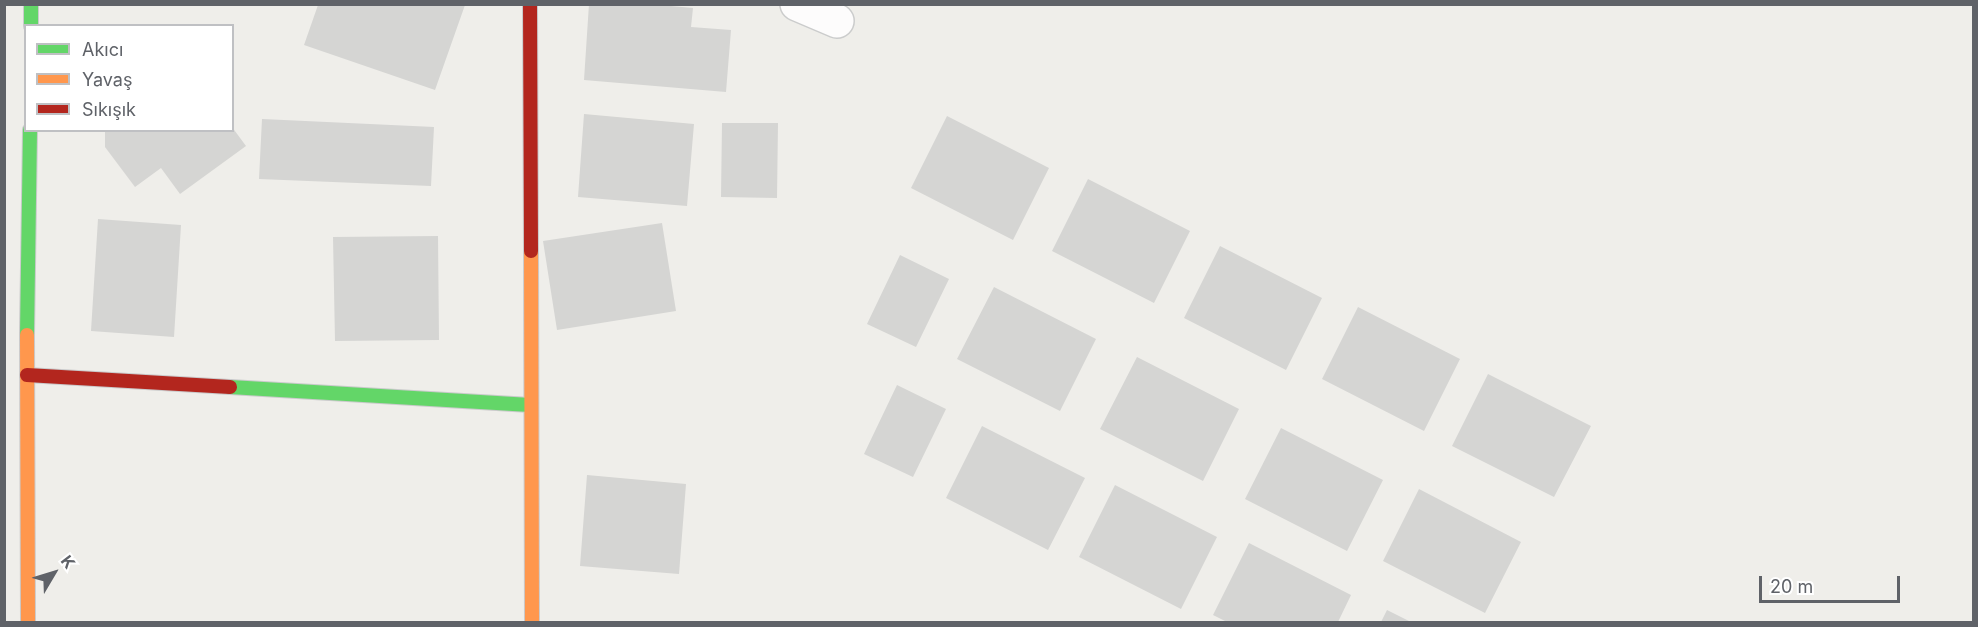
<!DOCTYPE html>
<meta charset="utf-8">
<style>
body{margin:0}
#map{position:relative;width:1978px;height:627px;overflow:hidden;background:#efeeea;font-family:Inter,sans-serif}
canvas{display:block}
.frame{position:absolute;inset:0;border:6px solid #5f6268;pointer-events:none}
.legend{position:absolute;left:24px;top:24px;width:210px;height:108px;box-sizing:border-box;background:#fff;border:2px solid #bfc0c3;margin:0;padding:8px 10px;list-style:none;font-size:18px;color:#5f6268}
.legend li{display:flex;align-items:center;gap:12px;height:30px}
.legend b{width:30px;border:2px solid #bfc0c3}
.north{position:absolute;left:24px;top:543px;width:60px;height:60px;-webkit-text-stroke:4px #fff;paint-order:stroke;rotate:52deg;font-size:16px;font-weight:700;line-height:24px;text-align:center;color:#5f6268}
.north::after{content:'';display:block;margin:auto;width:21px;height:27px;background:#5f6268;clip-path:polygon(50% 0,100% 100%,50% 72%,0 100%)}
.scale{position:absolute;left:1759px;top:576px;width:141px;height:27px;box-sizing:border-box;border:3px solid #5f6268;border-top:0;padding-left:8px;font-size:18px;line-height:21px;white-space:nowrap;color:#5f6268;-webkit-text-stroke:4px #fff;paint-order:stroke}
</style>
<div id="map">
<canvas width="1978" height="627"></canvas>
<div class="frame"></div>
<ul class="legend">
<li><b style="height:8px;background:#63d668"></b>Akıcı</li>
<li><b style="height:8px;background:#ff974d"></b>Yavaş</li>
<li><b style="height:8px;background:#b3261e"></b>Sıkışık</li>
</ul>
<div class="north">K</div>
<div class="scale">20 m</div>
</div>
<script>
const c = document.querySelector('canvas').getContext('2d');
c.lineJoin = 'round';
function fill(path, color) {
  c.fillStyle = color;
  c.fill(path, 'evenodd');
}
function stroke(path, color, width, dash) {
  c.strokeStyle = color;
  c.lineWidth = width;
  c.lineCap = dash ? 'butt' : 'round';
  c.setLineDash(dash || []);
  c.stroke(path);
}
const building = new Path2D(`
 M589 4H649L693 8 691 27 731 30 726 92 584 80Z
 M318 5H465L435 90 304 45Z
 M584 114 694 124 687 206 578 197Z
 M947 116 1049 168 1013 240 911 188Z
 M262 119 434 127 431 186 259 179Z
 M722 123H778L777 198 721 197Z
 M232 127 246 146 180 194 161 168 135 187 105 147V130H232Z
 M1088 179 1190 231 1154 303 1052 251Z
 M98 219 181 225 174 337 91 331Z
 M662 223 676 311 557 330 543 241Z
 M438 236 439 340 335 341 333 237Z
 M1220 246 1322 298 1286 370 1184 318Z
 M900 255 949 279 916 347 867 324Z
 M994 287 1096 339 1060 411 957 359Z
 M1358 307 1460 359 1424 431 1322 379Z
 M1137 357 1239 409 1203 481 1100 429Z
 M1488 374 1591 426 1554 497 1452 446Z
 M897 385 946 409 913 477 864 454Z
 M982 426 1085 478 1048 550 946 498Z
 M1281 428 1383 480 1347 551 1245 499Z
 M587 475 686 484 679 574 580 566Z
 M1115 485 1217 537 1181 609 1079 557Z
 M1419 489 1521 542 1485 613 1383 561Z
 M1249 543 1351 595 1338 622H1227L1213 615Z
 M1387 610 1411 622H1381Z`);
const street = new Path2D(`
 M797 4 837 21`);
const fast = new Path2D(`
 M31 4V26
 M27 335 30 130
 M230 387 530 405`);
const slow = new Path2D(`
 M531 251 532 622
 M27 335 28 622`);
const jam = new Path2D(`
 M530 4 531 251
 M27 375 230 387`);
fill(building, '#d5d5d3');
stroke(street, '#cbcccc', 36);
stroke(fast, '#cacacb', 16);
stroke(slow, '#cacacb', 16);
stroke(jam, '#cacacb', 16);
stroke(street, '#fdfcfc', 33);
stroke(fast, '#63d668', 14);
stroke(slow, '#ff974d', 14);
stroke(jam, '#b3261e', 14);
</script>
